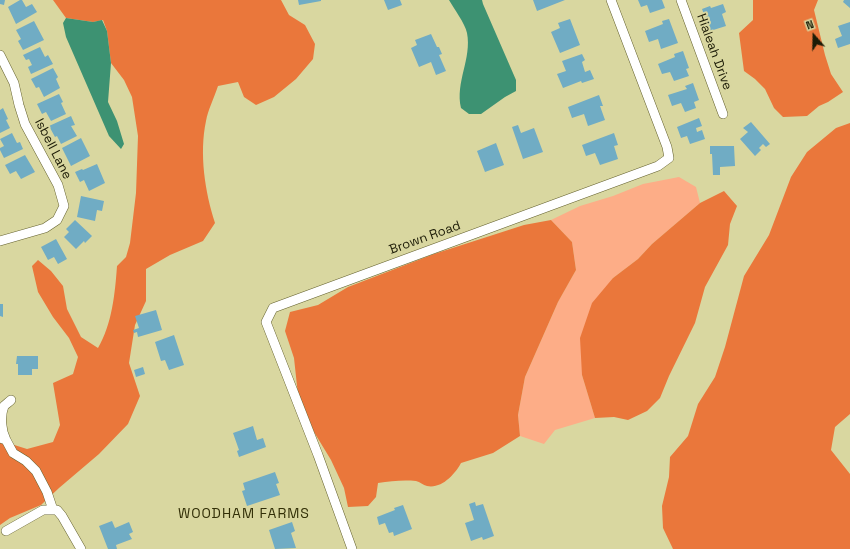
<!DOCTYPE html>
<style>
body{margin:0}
#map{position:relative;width:850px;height:549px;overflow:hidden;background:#d9d7a0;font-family:"Space Grotesk",sans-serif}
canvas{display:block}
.north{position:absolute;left:794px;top:16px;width:40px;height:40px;-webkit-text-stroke:3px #d9d7a0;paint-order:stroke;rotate:340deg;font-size:11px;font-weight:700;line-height:16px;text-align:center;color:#1d1c07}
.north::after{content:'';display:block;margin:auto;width:14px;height:18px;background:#1d1c07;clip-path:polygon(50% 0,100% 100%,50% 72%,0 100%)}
</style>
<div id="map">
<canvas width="850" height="549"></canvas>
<div class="north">N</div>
</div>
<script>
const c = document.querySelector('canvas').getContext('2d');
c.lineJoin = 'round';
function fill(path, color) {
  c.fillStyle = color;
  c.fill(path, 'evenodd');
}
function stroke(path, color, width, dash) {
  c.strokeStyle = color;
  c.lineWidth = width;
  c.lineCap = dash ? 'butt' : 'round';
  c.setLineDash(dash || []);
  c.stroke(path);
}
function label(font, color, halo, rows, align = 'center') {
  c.font = font + ' "Space Grotesk",sans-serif';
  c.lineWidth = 4;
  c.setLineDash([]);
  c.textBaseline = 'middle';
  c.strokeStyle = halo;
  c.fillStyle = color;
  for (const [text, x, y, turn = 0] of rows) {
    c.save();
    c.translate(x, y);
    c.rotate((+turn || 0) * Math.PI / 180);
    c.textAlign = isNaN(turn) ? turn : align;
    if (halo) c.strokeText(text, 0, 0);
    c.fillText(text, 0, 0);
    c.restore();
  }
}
const green = new Path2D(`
 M679 177 696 187 700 203 652 244 638 259 613 278 582 375 595 418 555 430 544 444 520 436 518 415 525 377 558 302 576 270 572 242 551 220 580 206 613 196 643 184Z`);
const forest = new Path2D(`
 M53 0H281L289 15 305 25 315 44 313 59 296 79 274 97 256 105 244 97 238 82 218 86C214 98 208 110 206 121 199 154 205 192 215 223L203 241 170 255 146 269V301L135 325 129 363 140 396 128 424 99 454 59 488 41 505 10 518 0 525V441L8 443 27 449 53 442 60 425 53 383 73 374 78 357 69 338 53 317 38 292 32 266 38 260 51 271 63 286 67 309 81 337 98 348C112 324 115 294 117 266L126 257 130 243 136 193 138 136 132 97 124 80 111 63 107 31 103 20 93 22 66 18Z
 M753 0H818L814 10 825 55 831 74 843 92 828 102 819 106 807 116 783 117 774 108 765 89 755 79 744 71 739 33 753 20Z
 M850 123V414L835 427 831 450 850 474V549H673L663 528 662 506 669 477 670 457 688 436 698 404 715 377 725 347 744 276 769 235 791 177 807 152 836 128Z
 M724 191 737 206 730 224 728 245 705 287 695 323 669 376 660 398 647 411 628 420 614 417 595 418 582 375 580 338 592 303 613 278 638 259 652 244 700 203Z
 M551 220 572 242 576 270 558 302 525 377 518 415 520 436 493 453 461 463C455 474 442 489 427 486 423 485 420 482 416 481 403 480 391 481 378 483L376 497 368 506 348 507 344 488 331 460 314 432 298 395 294 358 285 331 290 312 318 305 348 287 434 254 524 225Z`);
const water = new Path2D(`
 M449 0H482L483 4 516 80V91L505 97 481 114H469L461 108C455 82 472 59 467 33 465 23 454 9 449 0Z
 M66 18 93 22 102 20 107 31 111 63 108 102 117 121 124 144 121 149 109 136 66 37 63 23Z`);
const building = new Path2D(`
 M0 0H5L4 5 0 4Z
 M20 0H22L26 7 32 4 37 12 16 24 8 7Z
 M298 0H321V1L299 5Z
 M384 0H400L402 5 388 10Z
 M533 0H565L537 11Z
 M638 0H662L665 8 650 13 647 5 641 7Z
 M844 0H850V8L843 2Z
 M723 4 726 12 722 14 726 26 710 31 702 9 710 6 711 8Z
 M570 19 580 45 560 53 551 32 560 28 558 23Z
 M669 19 678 43 661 49 658 39 649 42 645 31 663 24 662 21Z
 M34 21 44 40 23 50 18 41 21 39 16 30Z
 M850 22V44L838 48 835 39 842 36 838 26Z
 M431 34 437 47H439L442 54 439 55 446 71 436 75 431 62 419 67 411 48 417 45 415 40Z
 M40 47 45 57 48 55 53 64 31 74 28 67 32 65 29 59 26 60 23 55Z
 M683 51 689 68 686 69 689 76 674 81 670 72 662 74 658 64 675 57 674 54Z
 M582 54 585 60 582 62 585 72 590 70 594 79 582 83 581 81 563 88 557 74 566 71 562 61Z
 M53 68 58 77 56 79 60 88 44 97 39 87 36 88 31 79Z
 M693 83 699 100 694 102 696 108 685 112 681 103 672 106 668 95 687 89 685 86Z
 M59 94 63 102 61 103 66 114 51 121 46 112 42 114 37 104Z
 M599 95 603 106H600L605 120 588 126 584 114 572 118 568 107Z
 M3 108 8 119 6 120 10 128 0 133V110Z
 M71 116 75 125 71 126 77 136 61 144 57 136 55 137 49 126Z
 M699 118 702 126 696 128 697 132 702 130 705 139 690 144 687 136 681 138 677 127Z
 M751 122 770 144 766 147 763 144 759 148 761 150 755 156 740 139 748 132 743 128Z
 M518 125 521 133 534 128 543 152 523 159 512 127Z
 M12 133 17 143 20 142 23 149 4 158 0 150V148L4 146 0 139Z
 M614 133 618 145 614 146 618 159 600 165 595 153 586 156 582 145Z
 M81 138 90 156 71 166 62 148Z
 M496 143 504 165 485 172 477 151Z
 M710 146H734L735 166 720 167V175H713L712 154H710Z
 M25 155 35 172 21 179 16 171 10 174 5 165Z
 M97 164 105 183 89 191 84 180 80 182 75 172 82 169 83 170Z
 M81 196 104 201 102 211 97 210 95 221 77 217Z
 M75 220 92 236 85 243 84 241 76 249 64 237 69 232 66 229Z
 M56 239 67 259 58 264 54 257 48 260 41 247Z
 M0 304H3V317L0 316Z
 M156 310 162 330 138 337 137 332 134 333 133 330 139 328 135 316Z
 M174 335 184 365 169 370 165 360 161 361 155 342Z
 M17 356H38V369H32V375H18V364H16Z
 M143 367 145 374 136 377 134 370Z
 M253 426 257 440 263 438 266 447 239 457 237 451 239 450 233 433Z
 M275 472 279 483 276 484 280 495 247 506 242 491 245 490 243 483Z
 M475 502 476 506 483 504 494 536 483 540 482 537 471 541 465 523 474 520 469 504Z
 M403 505 412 529 394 536 393 532 389 533 385 523 379 525 377 517 395 510 394 508Z
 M112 521 115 528 129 522 133 532 129 534 132 539 116 545 117 549H108L99 526Z
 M292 522 295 531 291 533 296 548 275 549 269 530Z`);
const minor = new Path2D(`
 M681 0 723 114
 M0 55 14 83 19 105 25 124 58 185 64 206 57 220 45 228 0 241
 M0 438 6 440 13 453 26 461 36 471 47 492 53 510
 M6 440C1 430 0 416 4 406 6 404 9 402 11 400
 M6 531 43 510H57L62 516 81 549
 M352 549 318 455 266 322 273 308 658 166 669 158 667 147 611 0`);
const streetNames = [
 ["Hialeah Drive",714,52,70],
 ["Isbell Lane",53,149,63],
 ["Brown Road",425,238,-20]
];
const neighbourhoodNames = [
 ["WOODHAM FARMS",244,514]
];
fill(green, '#fdad87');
fill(forest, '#ea773b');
fill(water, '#3d9272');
fill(building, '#70acc4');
stroke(minor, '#64612e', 10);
stroke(minor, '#fff', 9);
label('13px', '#1d1c07', '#d9d7a0', streetNames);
c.letterSpacing = '1px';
label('14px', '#322f07', '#d9d7a0', neighbourhoodNames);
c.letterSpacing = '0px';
</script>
